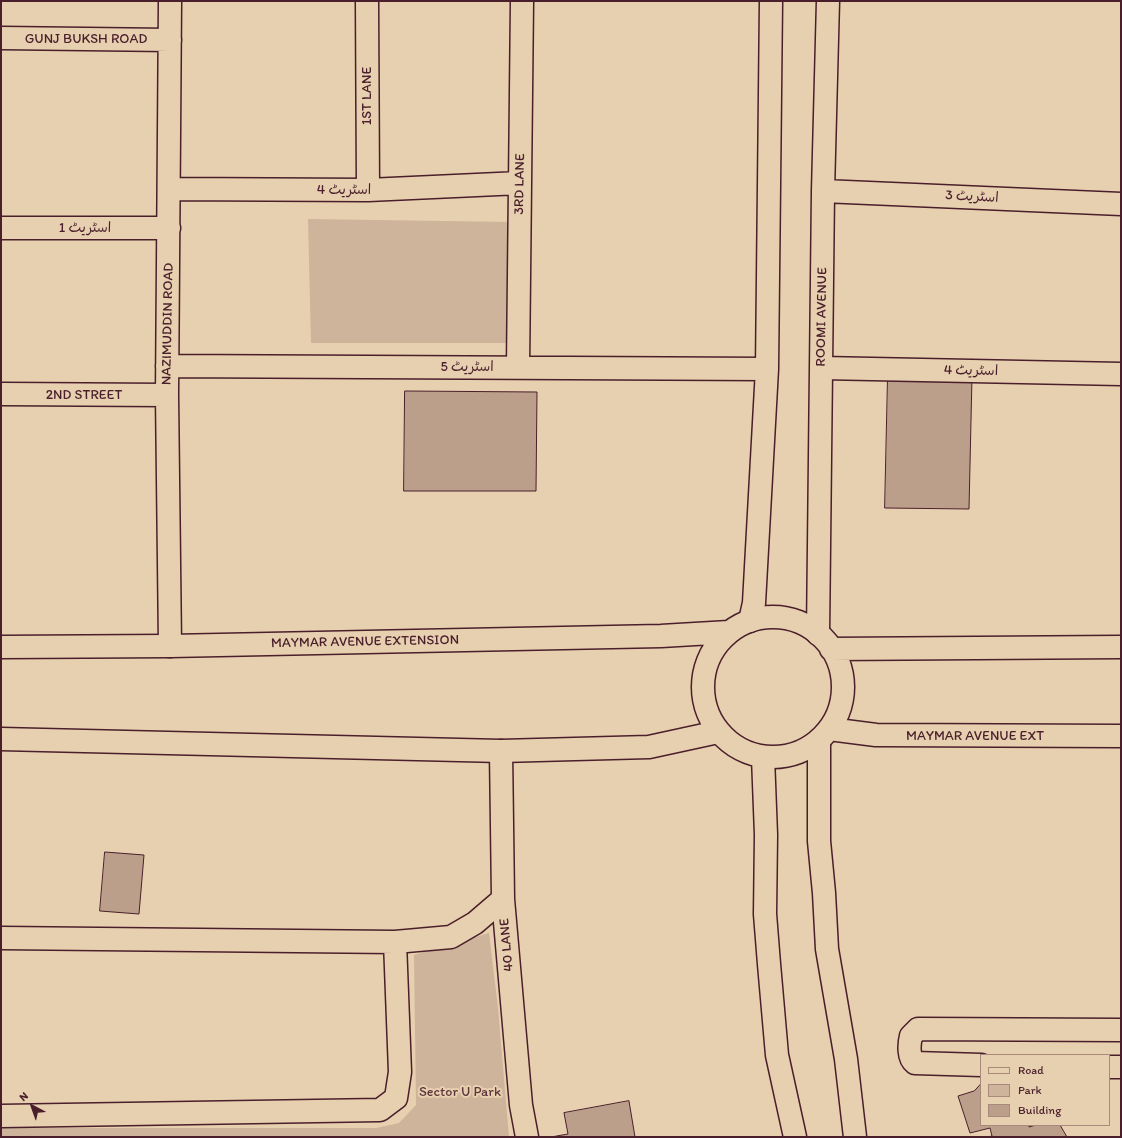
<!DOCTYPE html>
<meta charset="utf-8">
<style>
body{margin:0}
#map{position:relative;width:1122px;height:1138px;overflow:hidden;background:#e7d0b0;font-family:Itim,sans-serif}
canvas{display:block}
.frame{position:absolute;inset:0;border:2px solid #4a1f2b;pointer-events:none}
.legend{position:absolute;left:980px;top:1054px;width:130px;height:72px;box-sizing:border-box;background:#e7d0b0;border:1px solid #a8897b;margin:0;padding:5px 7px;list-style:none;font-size:12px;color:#4a1f2b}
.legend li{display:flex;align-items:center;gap:8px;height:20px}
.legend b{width:20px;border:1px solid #a8897b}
.north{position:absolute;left:12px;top:1086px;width:40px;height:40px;-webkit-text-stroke:3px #e7d0b0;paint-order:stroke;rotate:319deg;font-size:11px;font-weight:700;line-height:16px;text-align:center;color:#4a1f2b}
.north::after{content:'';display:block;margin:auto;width:14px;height:18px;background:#4a1f2b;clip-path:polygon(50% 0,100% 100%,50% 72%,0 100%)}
</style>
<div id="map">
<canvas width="1122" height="1138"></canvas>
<div class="frame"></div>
<ul class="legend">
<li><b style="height:5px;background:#e7d0b0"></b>Road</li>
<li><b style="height:11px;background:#ceb49a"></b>Park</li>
<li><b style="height:11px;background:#bb9f8b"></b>Building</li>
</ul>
<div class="north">N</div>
</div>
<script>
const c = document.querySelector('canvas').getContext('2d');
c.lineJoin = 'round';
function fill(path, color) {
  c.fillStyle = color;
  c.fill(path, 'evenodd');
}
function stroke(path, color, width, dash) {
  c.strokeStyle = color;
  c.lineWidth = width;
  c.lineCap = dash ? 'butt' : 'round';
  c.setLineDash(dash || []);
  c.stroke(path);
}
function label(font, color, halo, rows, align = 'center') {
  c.font = font + ' Itim,"Playpen Sans Arabic",sans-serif';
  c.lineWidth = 4;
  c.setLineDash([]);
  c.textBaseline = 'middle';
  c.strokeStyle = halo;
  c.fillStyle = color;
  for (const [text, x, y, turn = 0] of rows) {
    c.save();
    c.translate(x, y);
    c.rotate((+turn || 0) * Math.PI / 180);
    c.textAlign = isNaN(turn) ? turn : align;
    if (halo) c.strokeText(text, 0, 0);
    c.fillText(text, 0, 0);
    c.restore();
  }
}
const green = new Path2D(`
 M308 219 512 222 514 343H311Z
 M489 933 498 1008 509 1137H1V1128H376L399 1123 416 1105 414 955Z`);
const building = new Path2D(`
 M888 374 972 376 969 509 885 508Z
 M405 391 537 392 536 491H404Z
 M105 852 144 855 139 914 100 911Z
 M981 1084V1125H1029V1127L1036 1125H1060L1067 1137H988L992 1136 990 1128 970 1133 958 1096 974 1091Z
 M629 1101 635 1137H551L568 1134 564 1113Z`);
const minor = new Path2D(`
 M367 1 368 190
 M1 38 170 40
 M169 189 368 190 520 183
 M823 191 1121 204
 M1 228H169
 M167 366 767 369
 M518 367 522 1
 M822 368 1121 374
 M1 394 167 395
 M750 621 754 603 767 369 771 1
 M818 634 823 191 828 1
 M170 646 167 395 170 1
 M819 740V841L824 893 827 949 846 1059 855 1137
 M501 751 503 899 521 1105 527 1137
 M763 757 766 835 765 914 769 964 777 1055 795 1137
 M1 938 395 942 451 937 475 923 503 899
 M981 1065 915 1063C908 1058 909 1044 911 1036L918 1029 1121 1030
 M1109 1067H1121
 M1 1116 380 1110 396 1098 400 1072 395 942`);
const major = new Path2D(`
 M703 687a70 70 0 1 1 140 0a70 70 0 1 1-140 0Z
 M1 647 170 646 661 636 729 632
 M831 649 1121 647
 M829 729 876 735 1121 736
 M1 739 501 751 649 747 718 732`);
const streetNames = [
 ["GUNJ BUKSH ROAD",86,39],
 ["1ST LANE",367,96,-90],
 ["3RD LANE",520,184,-89],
 ["اسٹریٹ 4",344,190],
 ["اسٹریٹ 3",972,197,3],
 ["اسٹریٹ 1",85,228],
 ["ROOMI AVENUE",822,317,-89],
 ["NAZIMUDDIN ROAD",168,324,-89],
 ["اسٹریٹ 5",467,367],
 ["اسٹریٹ 4",971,371,1],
 ["2ND STREET",84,395],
 ["MAYMAR AVENUE EXTENSION",365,642,-1],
 ["MAYMAR AVENUE EXT",975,736],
 ["40 LANE",507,945,-95]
];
const parkNames = [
 ["Sector U Park",460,1092]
];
fill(green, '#ceb49a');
fill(building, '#bb9f8b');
stroke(building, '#4a1f2b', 1);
stroke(minor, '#4a1f2b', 25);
stroke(major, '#4a1f2b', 25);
stroke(minor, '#e7d0b0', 22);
stroke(major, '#e7d0b0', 22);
label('14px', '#4a1f2b', '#e7d0b0', streetNames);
label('14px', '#5e353c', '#e7d0b0', parkNames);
</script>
